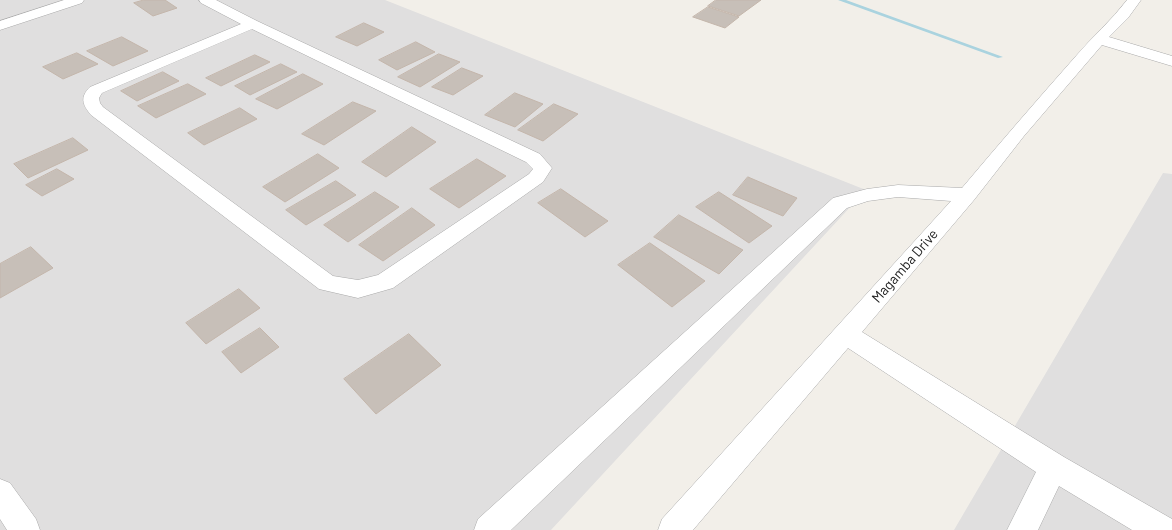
<!DOCTYPE html>
<style>
body{margin:0}
canvas{display:block;background:#f2efe9}
</style>
<canvas width="1172" height="530"></canvas>
<script>
const c = document.querySelector('canvas').getContext('2d');
c.lineJoin = 'round';
function fill(path, color) {
  c.fillStyle = color;
  c.fill(path, 'evenodd');
}
function stroke(path, color, width, dash) {
  c.strokeStyle = color;
  c.lineWidth = width;
  c.lineCap = dash ? 'butt' : 'round';
  c.setLineDash(dash || []);
  c.stroke(path);
}
function label(font, color, halo, rows, align = 'center') {
  c.font = font + ' Barlow,sans-serif';
  c.lineWidth = 3.5;
  c.setLineDash([]);
  c.textBaseline = 'middle';
  c.strokeStyle = halo;
  c.fillStyle = color;
  for (const [text, x, y, turn = 0] of rows) {
    c.save();
    c.translate(x, y);
    c.rotate((+turn || 0) * Math.PI / 180);
    c.textAlign = isNaN(turn) ? turn : align;
    if (halo) c.strokeText(text, 0, 0);
    c.fillText(text, 0, 0);
    c.restore();
  }
}
const residential = new Path2D(`
 M0 0H385L866 190 551 530H0Z
 M1163 173 1172 174V530H954Z`);
const stream = new Path2D(`
 M838 0H846L1003 57 998 58Z`);
const building = new Path2D(`
 M144 0H165L177 8 153 16 134 3Z
 M716 0H761L739 16 708 6Z
 M708 7 739 17 725 28 693 17Z
 M364 23 384 32 357 46 336 37Z
 M122 37 148 51 113 66 87 51Z
 M416 42 435 52 397 70 379 60Z
 M77 53 98 64 63 79 43 67Z
 M439 54 460 62 420 87 398 77Z
 M255 55 270 62 221 86 206 78Z
 M281 64 297 72 250 95 235 86Z
 M462 68 483 76 453 95 432 87Z
 M163 72 179 81 137 101 121 91Z
 M303 74 323 84 277 109 256 99Z
 M188 84 206 94 156 118 138 106Z
 M515 93 543 104 515 127 485 115Z
 M353 102 376 111 324 145 302 134Z
 M554 104 578 114 543 141 518 130Z
 M240 108 257 119 204 145 188 133Z
 M412 127 436 142 386 177 362 162Z
 M73 138 88 150 28 178 14 164Z
 M318 154 339 168 285 202 263 187Z
 M477 159 506 176 459 208 430 189Z
 M57 169 74 179 42 196 26 185Z
 M748 177 797 198 783 216 733 195Z
 M336 181 356 195 306 225 286 210Z
 M561 189 608 221 585 237 538 203Z
 M375 192 399 207 348 242 324 225Z
 M719 192 772 226 749 243 696 207Z
 M412 208 435 225 383 261 359 245Z
 M679 215 743 250 719 274 654 237Z
 M650 243 705 281 672 307 618 265Z
 M31 247 53 268 0 298V264Z
 M239 289 260 308 206 344 186 323Z
 M260 328 279 347 241 373 222 352Z
 M409 334 441 365 376 414 344 379Z`);
const minor = new Path2D(`
 M64 0H84L82 3 0 30V21Z
 M199 0H216L257 21 540 154 552 168 543 182 393 288 358 298 319 289 91 115C82 104 80 97 90 87L241 24 201 3ZM252 29 526 162 533 169 529 174 378 275 358 280 333 276 103 107 100 103 99 98 102 93Z
 M1127 0H1141L1128 18 1109 37 1172 56V66L1102 45 1024 136 974 200 862 332 1064 457 1172 519V530H1132L1059 486 1038 530H1007L1036 472 848 348 693 530H658L662 519 951 201 898 197 868 201 847 208 511 530H474L478 519 833 198 867 189 898 185 962 188C999 144 1037 100 1076 56 1092 37 1112 20 1127 0Z
 M0 479 10 483 36 519 40 530H7L0 519Z`);
const streetNames = [
 ["Magamba Drive",905,266,-49]
];
fill(residential, '#e0dfdf');
fill(stream, '#aad3df');
fill(building, '#c7bfb8');
stroke(building, '#c4b6ab', 1);
stroke(minor, '#a9a9a9', 1);
fill(minor, '#fff');
label('14px', '#222', '#fff', streetNames);
</script>
